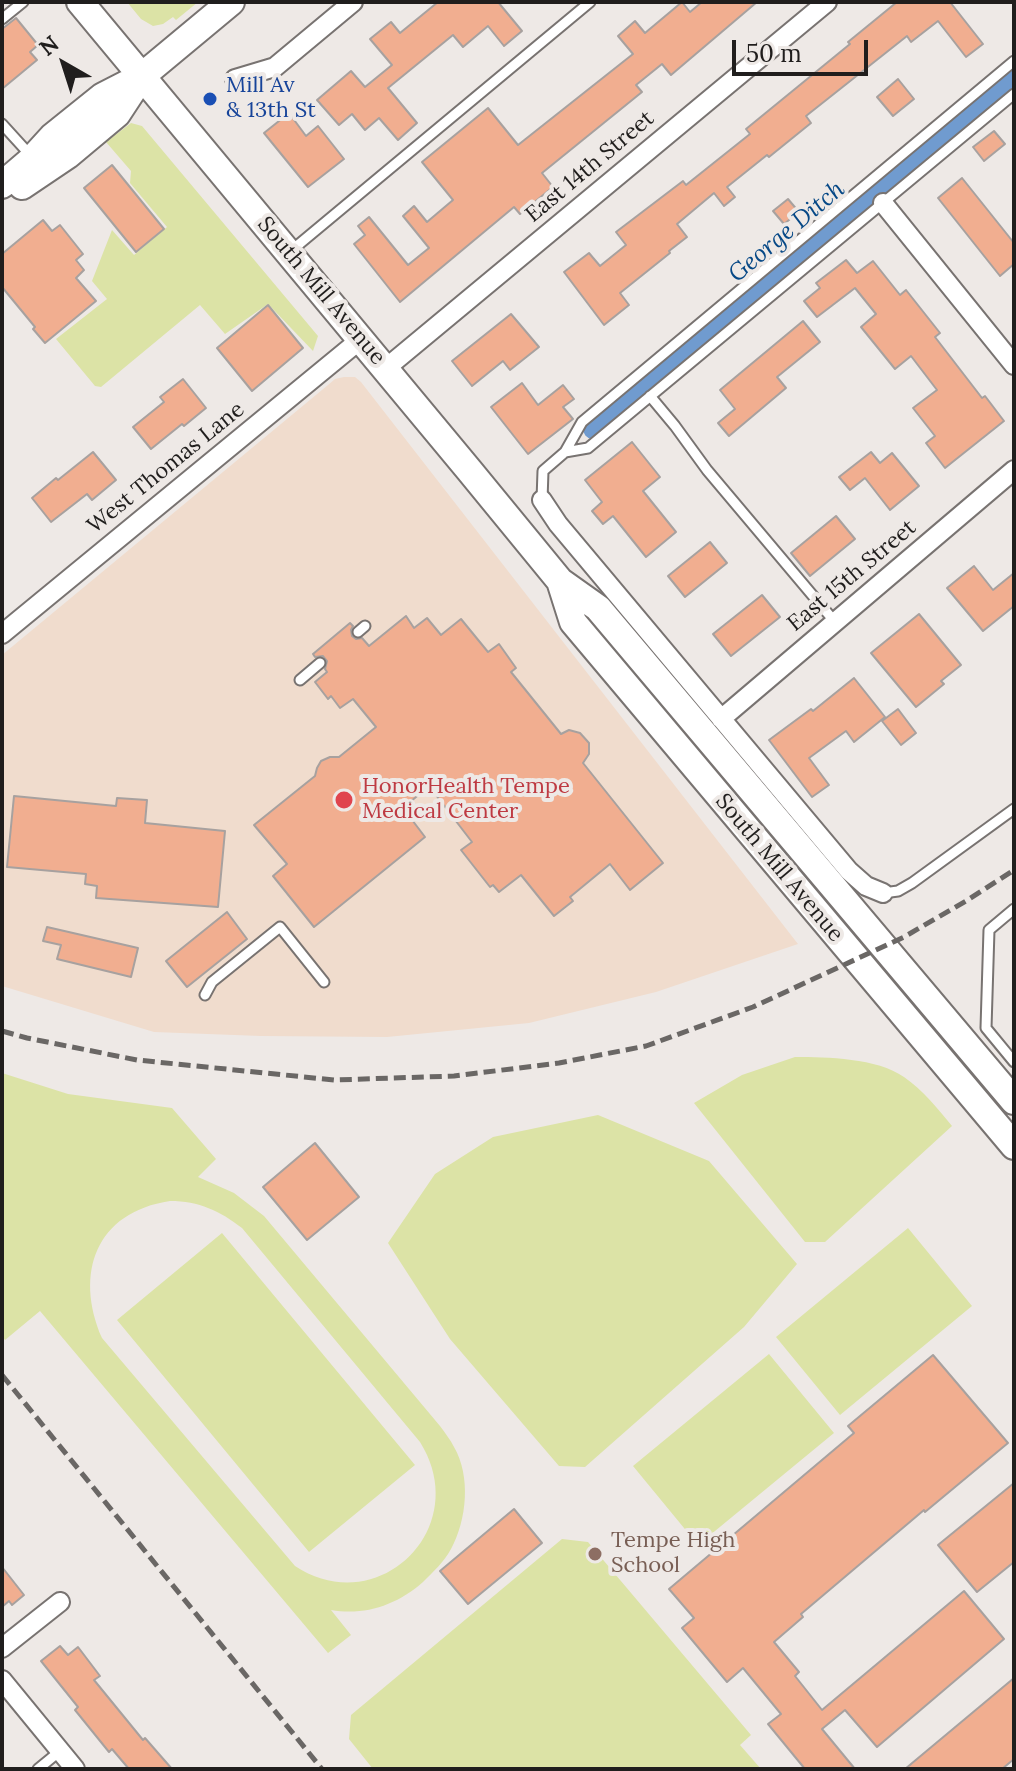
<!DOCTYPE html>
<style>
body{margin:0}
#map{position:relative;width:1016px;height:1771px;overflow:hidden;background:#eee9e6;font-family:Lora,serif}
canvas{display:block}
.frame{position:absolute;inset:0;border:4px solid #201e1d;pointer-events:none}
.north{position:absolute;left:24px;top:24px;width:80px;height:80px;-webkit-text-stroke:6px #eee9e6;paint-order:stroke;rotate:321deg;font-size:22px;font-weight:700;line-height:32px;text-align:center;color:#201e1d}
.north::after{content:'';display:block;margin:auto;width:28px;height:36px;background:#201e1d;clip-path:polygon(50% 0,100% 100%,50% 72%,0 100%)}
.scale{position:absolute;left:732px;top:40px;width:136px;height:36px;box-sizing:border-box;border:4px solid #201e1d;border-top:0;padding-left:10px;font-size:24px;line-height:28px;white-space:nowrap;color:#201e1d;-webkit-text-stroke:6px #eee9e6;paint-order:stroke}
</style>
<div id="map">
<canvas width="1016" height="1771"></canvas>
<div class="frame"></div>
<div class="north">N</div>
<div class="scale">50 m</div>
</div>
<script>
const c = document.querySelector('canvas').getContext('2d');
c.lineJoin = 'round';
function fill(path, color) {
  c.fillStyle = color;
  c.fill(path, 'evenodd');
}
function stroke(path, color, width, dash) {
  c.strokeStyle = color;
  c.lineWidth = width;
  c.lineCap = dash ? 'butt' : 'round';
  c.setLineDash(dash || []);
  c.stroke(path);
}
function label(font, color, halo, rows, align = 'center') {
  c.font = font + ' Lora,serif';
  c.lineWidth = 8;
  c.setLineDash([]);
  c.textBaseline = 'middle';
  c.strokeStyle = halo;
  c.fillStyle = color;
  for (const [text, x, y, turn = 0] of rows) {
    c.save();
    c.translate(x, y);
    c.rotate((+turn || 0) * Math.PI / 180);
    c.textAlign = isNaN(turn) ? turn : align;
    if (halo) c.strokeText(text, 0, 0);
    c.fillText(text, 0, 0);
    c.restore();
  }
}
const medical = new Path2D(`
 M344 377H355L361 382 798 944 656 992 529 1023 387 1037 261 1036 154 1032 2 986V655L328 385 335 379Z`);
const green = new Path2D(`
 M127 2H198L176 20 173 17 163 24 153 26 141 19Z
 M131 123 142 126 318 336 313 351 268 304 225 334 200 305 101 387 95 386 56 339 107 299 92 281 112 230 134 255 167 227 130 183 131 171 106 142Z
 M795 1057C827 1057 877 1058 904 1077 923 1090 938 1109 952 1126L825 1242H805L694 1103 742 1075Z
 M2 1073 68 1094 172 1108 216 1159 198 1177 234 1193 264 1216 440 1426C445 1433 450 1439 454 1447 471 1476 467 1520 451 1549 444 1562 433 1572 423 1582 397 1605 365 1616 331 1610L351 1635 328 1653 40 1311 5 1340 2 1336ZM170 1201C199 1201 220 1211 242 1228L420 1442C474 1528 378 1621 295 1566L102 1338C74 1273 96 1212 170 1201Z
 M598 1115 709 1161 797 1264 744 1327 585 1467 559 1466 450 1339 388 1243 435 1174 493 1137Z
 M908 1228 972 1306 840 1415 776 1337Z
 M222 1233 415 1465 309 1552 117 1320Z
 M769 1354 834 1433 698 1545 633 1466Z
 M562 1539 588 1542 751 1735 740 1745 761 1769H373L349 1739 351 1715Z`);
const canal = new Path2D(`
 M593 429 1014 75`);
const building = new Path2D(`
 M438 2H498L522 31 504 46 488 26 463 47 453 35 388 88 417 123 398 140 379 118 365 130 352 114 339 125 317 100 351 71 365 87 392 65 370 39 391 22 400 33Z
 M682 2 690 12 702 2H757L671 75 662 64 636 85 642 92 542 173 553 187 520 214 514 207 400 302 354 244 365 235 358 226 369 217 408 265 429 248 403 216 414 206 427 222 453 200 422 162 488 108 518 145 633 54 618 36 635 21 645 33Z
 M897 2H950L983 44 966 57 938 21 911 42 907 36 806 116 811 123 769 157 767 155 727 187 735 197 724 206 714 193 677 224 687 237 669 251 670 253 620 293 629 305 604 325 564 272 589 253 600 266 626 245 616 232 683 181 686 185 750 134 746 129 850 44 848 42Z
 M16 18 38 45 30 52 37 60 2 89V29Z
 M898 79 914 99 893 116 877 97Z
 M289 113 306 136 318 126 344 159 308 187 264 133Z
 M994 131 1005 144 984 161 973 147Z
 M112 165 164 229 136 252 84 188Z
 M962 178 1014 243V264L1000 276 938 198Z
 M788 199 799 212 784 224 773 211Z
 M43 220 52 231 60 225 83 254 76 260 84 270 76 278 96 301 45 343 33 329 35 327 2 287V254Z
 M846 260 857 273 873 261 900 295 906 290 940 333 935 337 982 398 985 396 1004 421 945 468 926 443 935 436 913 408 937 390 911 356 895 369 861 327 876 314 855 288 817 317 804 301 820 288 816 283Z
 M268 305 303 348 252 391 217 348Z
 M511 314 539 347 510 370 503 361 472 386 452 361Z
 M803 321 820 342 777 377 786 388 729 436 718 423 735 409 720 390Z
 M183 379 206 408 184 426 182 424 151 449 133 427 164 402 160 397Z
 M522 383 538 405 563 385 574 399 563 407 573 419 528 454 491 407Z
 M632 442 660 477 643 491 676 532 646 557 613 516 603 524 592 511 602 502 585 480Z
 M93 452 116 480 92 500 87 494 51 522 32 498 56 478 58 480Z
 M871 452 880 463 892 453 919 486 890 510 865 478 850 490 839 477Z
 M836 516 855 539 810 576 791 553Z
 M710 542 727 563 685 597 668 576Z
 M974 566 993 590 1014 573V606L983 631 947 588Z
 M762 595 780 617 731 656 713 634Z
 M919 614 961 665 941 681 944 684 916 707 871 653Z
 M406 616 414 628 427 618 441 635 461 619 488 652 499 644 516 668 511 672 561 734 569 730 580 733 589 743V754L583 763 663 863 630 890 610 864 570 897 573 901 554 916 521 875 499 892 493 885 490 887 461 850 472 842 429 786 403 808 425 837 314 927 273 876 287 864 254 825 315 776 317 768 321 761 330 757H339L376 727 353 699 340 708 331 696 328 699 315 682 327 672 325 669 327 661 323 656 315 657 313 654 350 623 353 626 351 630 352 636 356 639 362 638 369 646Z
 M854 678 885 717 854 742 846 731 809 758 829 785 812 797 769 740 811 709 813 711Z
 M898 709 916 733 901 745 882 721Z
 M14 796 116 806 117 798 147 800 145 823 225 831 218 907 96 898 97 886 85 884 86 874 7 867Z
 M227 912 247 939 187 987 166 961Z
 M47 927 138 948 131 977 57 959 61 945 43 941Z
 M315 1143 359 1197 307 1240 263 1187Z
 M933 1355 1008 1443 925 1512 924 1510 801 1614 803 1617 774 1642 799 1672 795 1676 822 1710 964 1591 1004 1639 877 1747 845 1710 822 1729 855 1769H805L768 1724 781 1714 743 1668 727 1682 682 1628 694 1618 669 1589 854 1433 848 1426Z
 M1014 1483V1562L977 1592 938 1545Z
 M514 1509 542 1543 468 1604 440 1571Z
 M2 1567 24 1595 12 1605 9 1601 2 1607Z
 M60 1646 68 1655 78 1647 100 1676 94 1680 143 1740 145 1738 172 1769H129L112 1749 109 1752 75 1710 78 1707 41 1661Z
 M1014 1678V1759L1002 1769H905Z`);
const lane = new Path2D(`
 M2 19 23 2
 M2 124 32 157
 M292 250 590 2
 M650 396 675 426 707 470 835 622
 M565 452 588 448 1014 94
 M542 500 543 471 565 452 582 422 1014 61
 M358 632 365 626
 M300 680 320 663
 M883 893 898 891 912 883 1014 809
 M1014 909 989 930 986 1028 1014 1062
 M205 995 212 982 280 927 324 982
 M38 1769 60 1751`);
const street = new Path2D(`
 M235 79 275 67 353 2
 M883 203 1014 365
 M385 369 827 2
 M542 500 558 524 849 871 866 886 883 893
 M2 634 361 339
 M721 719 1014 470
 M2 1648 60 1602
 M2 1680 75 1769`);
const secondary = new Path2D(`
 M80 2 469 470 560 581 598 608 1014 1101
 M2 185 31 160 52 137 103 96 142 76 231 2
 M22 186 68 155 117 114 140 79
 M560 581 573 622 1014 1146`);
const rail = new Path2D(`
 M2 1031 27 1038 137 1060 334 1080 454 1076 559 1063 646 1046 753 1007 904 937 966 901 1014 870
 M2 1375 322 1769`);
const markers = [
 [210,99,8,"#1a4fb4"],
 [344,800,10,"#e0444e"],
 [595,1554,8,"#8d6e63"]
];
const transitNames = [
 ["Mill Av",226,86],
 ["& 13th St",226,111]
];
const streetNames = [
 ["East 14th Street",590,167,-40],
 ["South Mill Avenue",321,291,50],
 ["West Thomas Lane",166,468,-39],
 ["East 15th Street",852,576,-40],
 ["South Mill Avenue",779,868,50]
];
const healthNames = [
 ["HonorHealth Tempe",362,787],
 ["Medical Center",362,812]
];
const educationNames = [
 ["Tempe High",611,1541],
 ["School",611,1566]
];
const waterNames = [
 ["George Ditch",787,232,-40]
];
fill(medical, '#f0dccd');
fill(green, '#dce3a6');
stroke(canal, '#709bcf', 20);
fill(building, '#f1ae90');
stroke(building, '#a7a19f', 2);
stroke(lane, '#787371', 13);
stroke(street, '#787371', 22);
stroke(secondary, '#787371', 30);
stroke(lane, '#fff', 9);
stroke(street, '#fff', 18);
stroke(secondary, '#fff', 26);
stroke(rail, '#6a6765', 5, [12, 6]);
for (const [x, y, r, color] of markers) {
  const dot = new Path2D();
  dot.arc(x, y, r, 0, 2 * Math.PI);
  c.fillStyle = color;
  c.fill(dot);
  stroke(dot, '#eee9e6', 3);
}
label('22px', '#164399', '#eee9e6', transitNames, 'left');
label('22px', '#201e1d', '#eee9e6', streetNames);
label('22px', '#be3a42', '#eee9e6', healthNames, 'left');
label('22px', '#785e54', '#eee9e6', educationNames, 'left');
label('italic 24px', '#064886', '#eee9e6', waterNames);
</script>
